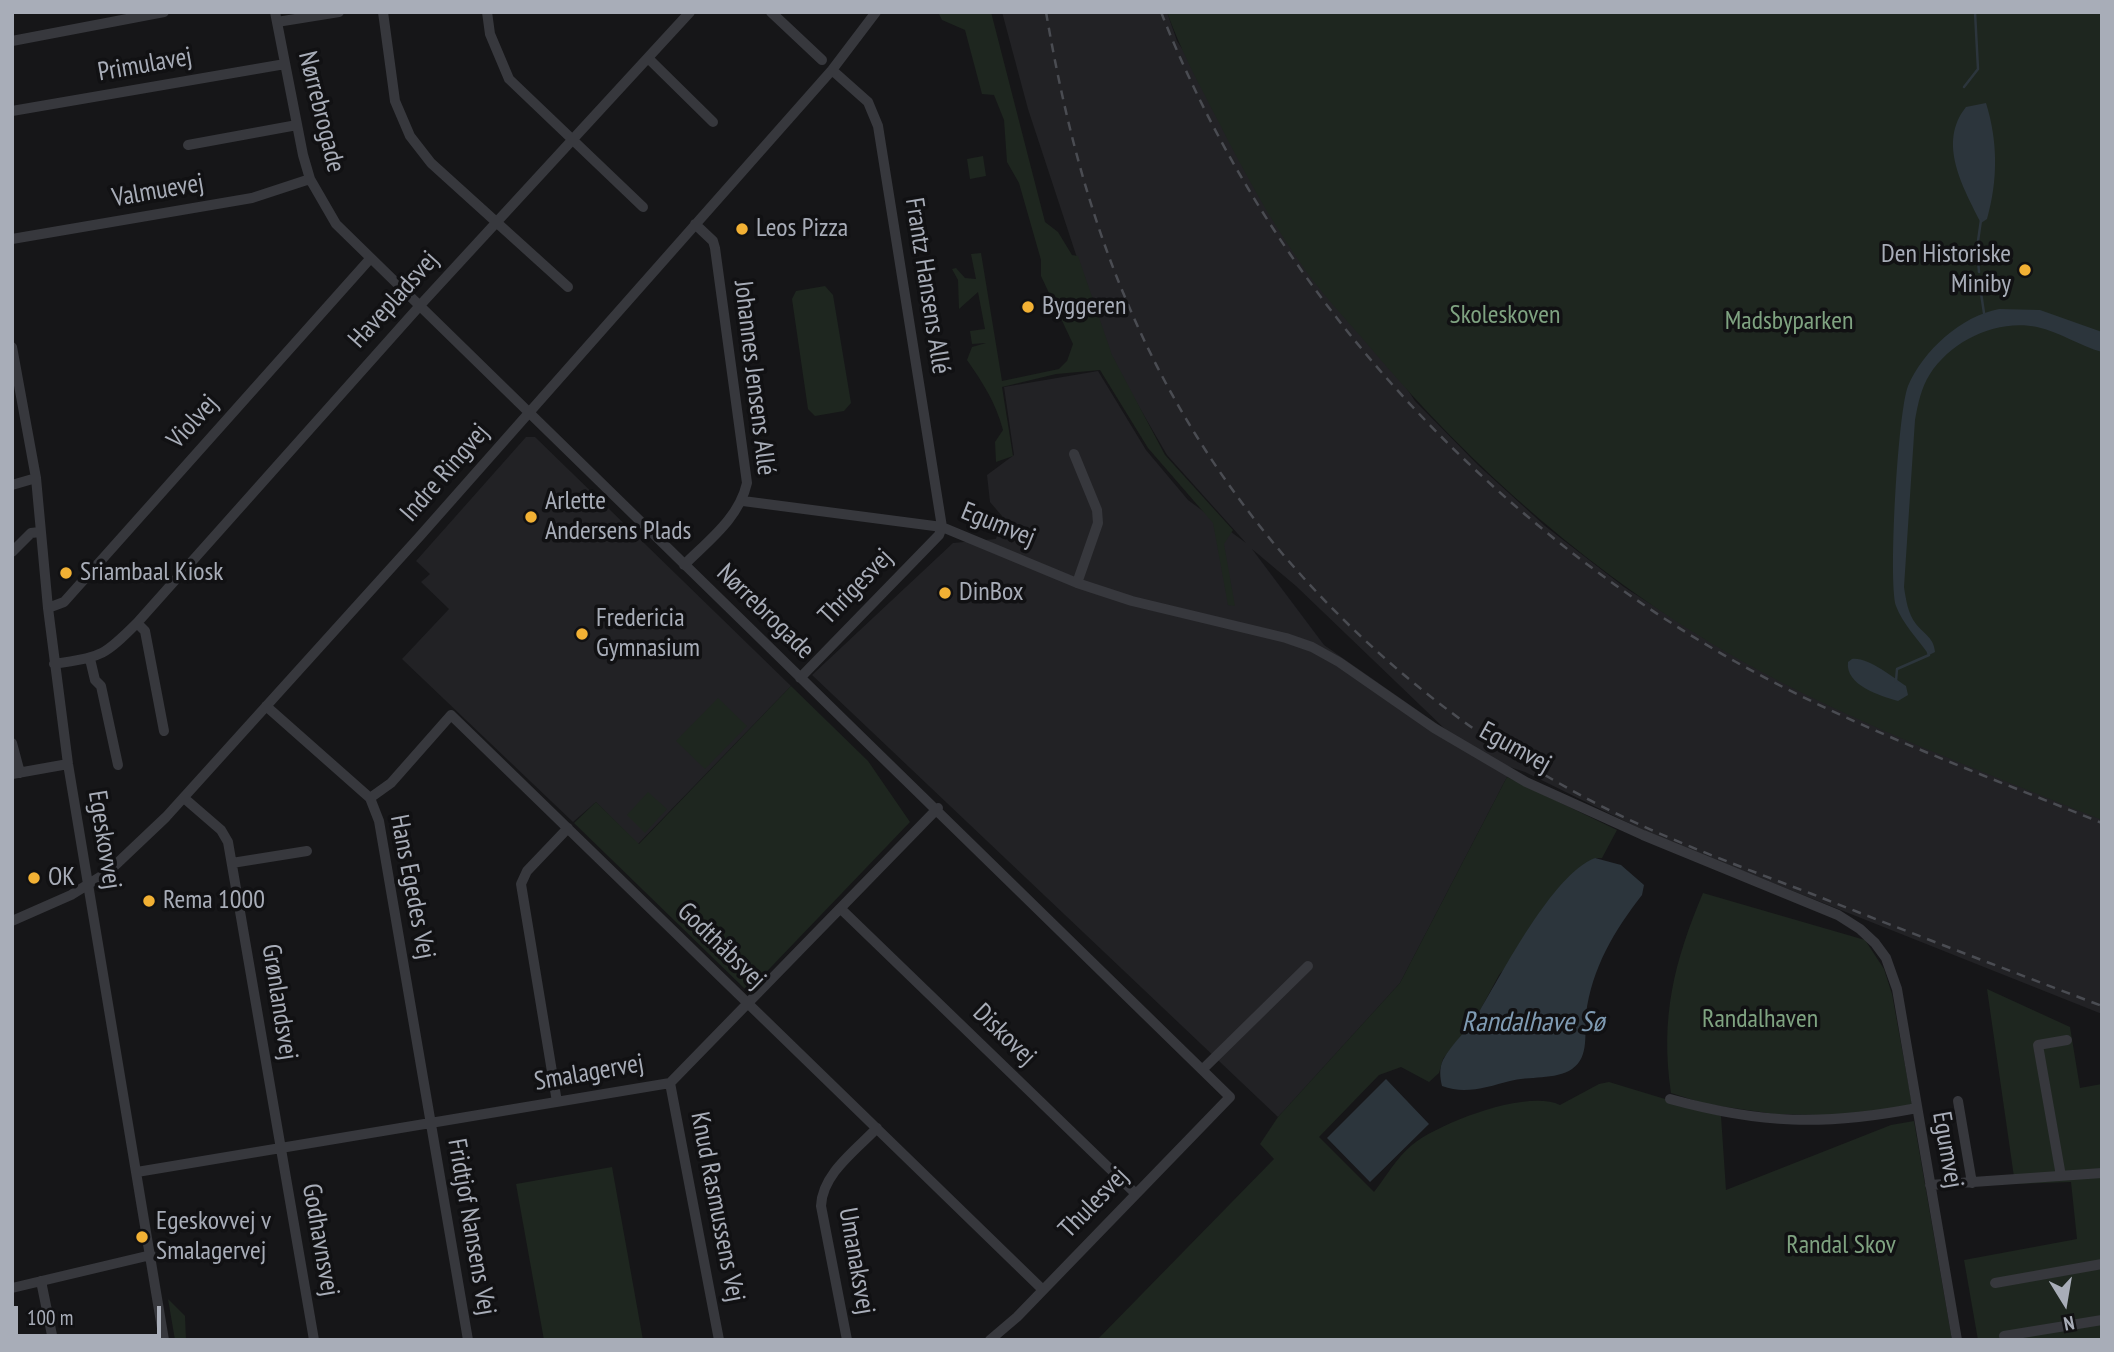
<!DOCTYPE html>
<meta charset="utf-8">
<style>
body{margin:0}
#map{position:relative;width:2114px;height:1352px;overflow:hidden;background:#161618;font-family:"PT Sans Narrow",sans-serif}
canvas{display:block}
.frame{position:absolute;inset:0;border:14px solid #a8adb8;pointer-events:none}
.north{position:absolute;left:2030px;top:1268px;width:70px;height:70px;-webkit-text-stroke:5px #111113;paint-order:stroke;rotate:169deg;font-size:19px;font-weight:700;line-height:28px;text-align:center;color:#a8adb8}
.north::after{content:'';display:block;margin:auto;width:24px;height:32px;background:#a8adb8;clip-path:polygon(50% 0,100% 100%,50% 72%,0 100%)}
.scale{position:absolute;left:14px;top:1306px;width:147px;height:32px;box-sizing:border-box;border:4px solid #a8adb8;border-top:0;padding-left:9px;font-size:21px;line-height:24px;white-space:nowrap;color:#a8adb8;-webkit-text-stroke:5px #111113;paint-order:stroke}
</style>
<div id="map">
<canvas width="2114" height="1352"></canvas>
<div class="frame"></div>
<div class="north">N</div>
<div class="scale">100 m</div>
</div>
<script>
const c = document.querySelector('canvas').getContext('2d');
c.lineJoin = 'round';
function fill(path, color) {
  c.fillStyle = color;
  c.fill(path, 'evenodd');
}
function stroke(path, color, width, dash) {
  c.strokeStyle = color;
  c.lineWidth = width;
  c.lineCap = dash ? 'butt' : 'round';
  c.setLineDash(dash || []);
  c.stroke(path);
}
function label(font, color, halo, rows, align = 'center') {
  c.font = font + ' "PT Sans Narrow",sans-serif';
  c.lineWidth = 7;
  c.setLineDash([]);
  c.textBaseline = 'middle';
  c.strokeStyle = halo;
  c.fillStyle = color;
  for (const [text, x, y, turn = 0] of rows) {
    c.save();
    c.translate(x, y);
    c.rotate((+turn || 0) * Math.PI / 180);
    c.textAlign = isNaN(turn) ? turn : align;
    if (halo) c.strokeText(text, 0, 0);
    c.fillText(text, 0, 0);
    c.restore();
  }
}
const built = new Path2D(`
 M1002 12H1167L1177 41 1415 401 1478 465 1545 526 1624 587 1707 640 2102 819V1014L1655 836 1525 772 1507 766V777L1400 983 1278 1117 812 675 953 543 996 539 1002 516 990 502 987 475 1014 455 1004 387 1098 371 1146 450 1188 500 1246 543 1167 455 1109 355 1028 109ZM1252 549 1296 586 1446 730 1324 645Z
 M526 437H535L791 686 638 844 596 802 573 822 402 659 449 609 421 582 430 574 416 561Z`);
const green = new Path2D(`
 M938 12H991L1045 222 1058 232 1072 255 1078 256 1112 355 1165 455 1233 530 1224 544 1235 606 1228 605 1213 523 1148 448 1100 370 1056 374 1002 387 1013 456 996 462 995 442 1003 430C996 403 983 383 967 360L972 347 986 343 972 344 970 331 985 329 978 292 959 309 958 280 952 269 956 268 965 278 976 279 971 254 981 253 1002 381 1059 369 1067 361 1073 344 1041 276V260L1019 183 1007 162 1004 120 994 95 982 94 965 30 942 20Z
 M1167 12H2102V820C1980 770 1853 724 1738 659 1596 578 1473 470 1368 345 1345 318 1319 291 1299 261 1267 215 1241 166 1216 117 1198 82 1180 49 1167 12Z
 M983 156 986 176 970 179 967 159Z
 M825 286 833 295 851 403 844 411 815 416 808 409 792 299 796 291Z
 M791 686 868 761 910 822 750 989H745L574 823 596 802 639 844Z
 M718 698 747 726 705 769 676 741Z
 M1507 777 1617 830 1602 858H1595L1499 975 1478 1014 1443 1059 1439 1073 1429 1082 1401 1067 1379 1075 1319 1137 1374 1192C1385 1178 1397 1157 1412 1145 1439 1123 1527 1089 1560 1105L1599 1084 1609 1082 1721 1116 1726 1190 1891 1125 1914 1121 1952 1340H1097L1274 1159 1260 1144 1278 1117 1400 983Z
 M648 792 667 809 645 833 627 815Z
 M1703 893 1865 940 1884 969 1892 994 1912 1104 1864 1116 1774 1114 1706 1104 1671 1093C1660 1017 1674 962 1703 893Z
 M1987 989 2070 1027 2080 1088 2102 1084V1340H1978L1964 1260 2077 1239 2071 1182 2015 1184Z
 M612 1167 643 1340H544L516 1184Z
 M168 1299 185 1316 186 1340H175Z`);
const water = new Path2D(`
 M1986 103C1998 142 1998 180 1987 219L1981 223C1963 187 1937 143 1966 107Z
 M1999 309 2040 310 2102 332V352C2080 346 2060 332 2037 327 1997 319 1952 340 1930 374 1921 388 1918 404 1915 420L1904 587C1906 600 1908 614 1916 624 1925 635 1934 638 1935 652L1929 655C1918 639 1902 623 1896 606 1888 581 1898 410 1908 386 1923 351 1961 316 1999 309Z
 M1852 659C1868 657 1892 677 1906 686L1908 695 1898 701C1880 696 1845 685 1848 662Z
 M1595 858 1621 865 1644 885 1642 895C1614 931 1592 968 1586 1014 1584 1032 1590 1057 1572 1069 1556 1080 1528 1076 1510 1081 1487 1087 1465 1095 1442 1086 1440 1077 1439 1069 1443 1060 1452 1043 1469 1029 1479 1012 1503 972 1552 875 1595 858Z
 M1386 1079 1429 1124 1370 1182 1327 1138Z`);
const stream = new Path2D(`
 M1964 87 1978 69 1975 12
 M1979 272 1977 248 1981 220
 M1981 293 1984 313
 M1896 681 1897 669 1929 655 1928 652`);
const minor = new Path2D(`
 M275 12 303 155 310 179 336 224 1230 1097 1017 1317 990 1340
 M383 12 395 101 410 136 431 163 568 287
 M487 12 490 34 509 79 643 207
 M771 12 822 60
 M277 22 339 12
 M12 41 164 12
 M648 58 713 122
 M832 70 868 102 878 126 942 527
 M12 111 285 64
 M188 145 297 125
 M12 239 252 198 310 179
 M12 347 36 478 48 608 68 764 164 1340
 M1074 454 1097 510 1098 523 1077 583
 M12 485 36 478
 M743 501 942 527 1077 583 1132 601 1286 638 1312 647 1339 662 1434 728 1526 782 1643 835 1838 915 1860 929 1875 943 1886 958 1897 989 1957 1340
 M12 552 31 533 40 532
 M684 565C709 540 739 518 747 483L715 248 713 241 695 224
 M48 608 64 602 369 260
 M137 623 145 631 164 731
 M90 659 95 680 101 686 118 765
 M54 664C102 656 102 658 137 623L424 301 690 12
 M800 678 939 535 942 527
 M266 706 370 798 379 821 468 1340
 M12 743 20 773
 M12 774 68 764
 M184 798 221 830 228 842 314 1340
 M370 798 391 783 451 715 1043 1290
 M232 863 307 851
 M841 909 1135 1193
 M12 921 71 895 108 872 166 817 420 536 832 70 876 12
 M1203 1069 1308 966
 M670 1083 719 1340
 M1670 1099C1761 1124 1824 1126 1917 1108
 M1958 1101 1972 1183
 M557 1102 521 884 527 871 568 828
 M137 1172 670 1083 938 808
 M2061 1176 2038 1045 2067 1040
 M1930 1185 2102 1173
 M41 1281 53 1340
 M1995 1283 2102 1264
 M12 1288 151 1255
 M2004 1336 2102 1320
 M847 1340 821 1206C822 1174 856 1150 877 1128`);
const rail = new Path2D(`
 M1046 12C1064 117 1090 220 1134 318 1228 531 1402 707 1611 811 1676 843 1744 868 1812 894 1908 932 2005 969 2102 1006
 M1161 12C1269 286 1481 518 1736 662 1852 727 1979 773 2102 823`);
const markers = [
 [742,229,7,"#f2b134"],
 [2025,270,7,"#f2b134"],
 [1028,307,7,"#f2b134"],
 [531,517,7,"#f2b134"],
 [66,573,7,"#f2b134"],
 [945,593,7,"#f2b134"],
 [582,634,7,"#f2b134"],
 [34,878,7,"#f2b134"],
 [149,901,7,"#f2b134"],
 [142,1237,7,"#f2b134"]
];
const streetNames = [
 ["Primulavej",145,65,-10],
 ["Nørrebrogade",321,112,76],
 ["Valmuevej",158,191,-10],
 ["Frantz Hansens Allé",927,286,81],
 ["Havepladsvej",394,300,-48],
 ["Johannes Jensens Allé",754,378,83],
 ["Violvej",193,422,-48],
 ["Indre Ringvej",445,473,-49],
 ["Egumvej",998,525,22],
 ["Thrigesvej",856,587,-46],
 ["Nørrebrogade",765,612,44],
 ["Egumvej",1515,748,29],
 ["Egeskovvej",104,840,81],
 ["Hans Egedes Vej",412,887,79],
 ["Godthåbsvej",721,946,44],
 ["Grønlandsvej",279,1002,81],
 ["Diskovej",1004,1035,44],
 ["Smalagervej",589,1073,-10],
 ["Egumvej",1947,1150,80],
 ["Thulesvej",1094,1203,-46],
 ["Knud Rasmussens Vej",717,1207,79],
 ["Fridtjof Nansens Vej",471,1227,80],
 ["Godhavnsvej",320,1240,80],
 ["Umanaksvej",856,1261,80]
];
const poiNames = [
 ["Leos Pizza",756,229],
 ["Den Historiske",2011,255,"right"],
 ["Miniby",2011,285,"right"],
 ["Byggeren",1042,307],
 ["Arlette",545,502],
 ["Andersens Plads",545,532],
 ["Sriambaal Kiosk",80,573],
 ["DinBox",959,593],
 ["Fredericia",596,619],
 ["Gymnasium",596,649],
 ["OK",48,878],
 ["Rema 1000",163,901],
 ["Egeskovvej v",156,1222],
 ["Smalagervej",156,1252]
];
const parkNames = [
 ["Skoleskoven",1505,316],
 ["Madsbyparken",1789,322],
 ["Randalhaven",1760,1020],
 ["Randal Skov",1841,1246]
];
const waterNames = [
 ["Randalhave Sø",1533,1023]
];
fill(built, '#222225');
fill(green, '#1e261f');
fill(water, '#2c353c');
stroke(stream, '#2c353c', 2.5);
stroke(minor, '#37383d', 10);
stroke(rail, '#4a4c52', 2.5, [9, 7]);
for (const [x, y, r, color] of markers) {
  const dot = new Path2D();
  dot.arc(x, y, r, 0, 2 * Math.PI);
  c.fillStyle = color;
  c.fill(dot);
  stroke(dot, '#111113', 2.5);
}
label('26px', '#a8adb8', '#111113', streetNames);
label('26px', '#a8adb8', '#111113', poiNames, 'left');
label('26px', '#7fa381', '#111113', parkNames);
label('italic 28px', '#7f9bb3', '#111113', waterNames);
</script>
